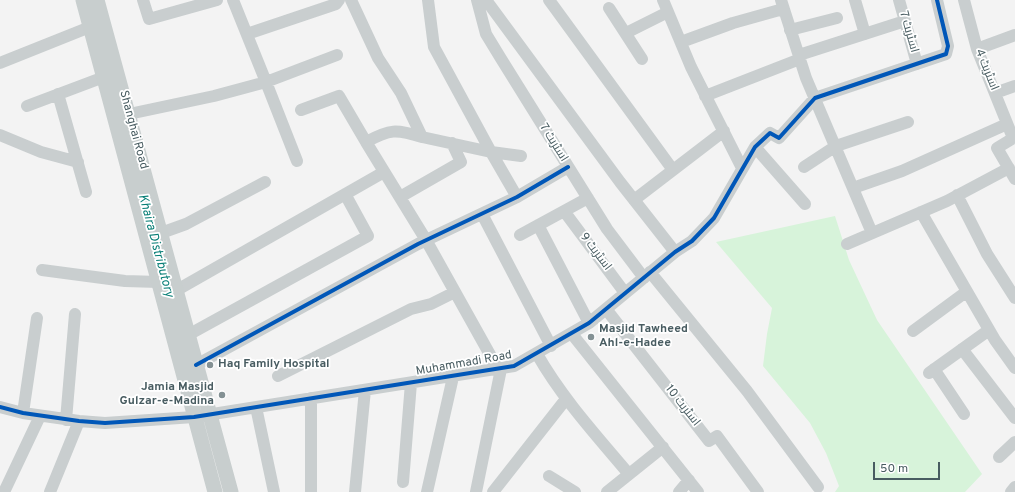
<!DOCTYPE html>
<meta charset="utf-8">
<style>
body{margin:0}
#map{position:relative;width:1015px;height:492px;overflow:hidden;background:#f3f3f3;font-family:Overpass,sans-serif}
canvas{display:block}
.scale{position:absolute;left:873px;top:462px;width:67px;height:18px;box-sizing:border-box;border:2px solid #485c61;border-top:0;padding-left:5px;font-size:12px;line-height:14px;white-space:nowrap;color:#485c61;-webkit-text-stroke:3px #fff;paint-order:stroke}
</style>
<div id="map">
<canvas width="1015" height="492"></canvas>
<div class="scale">50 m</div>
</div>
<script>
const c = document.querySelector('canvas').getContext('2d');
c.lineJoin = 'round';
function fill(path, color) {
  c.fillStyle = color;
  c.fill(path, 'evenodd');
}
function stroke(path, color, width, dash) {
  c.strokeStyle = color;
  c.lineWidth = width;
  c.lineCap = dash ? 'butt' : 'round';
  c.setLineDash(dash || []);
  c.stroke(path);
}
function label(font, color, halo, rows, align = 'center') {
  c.font = font + ' Overpass,Cairo,sans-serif';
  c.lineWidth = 3.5;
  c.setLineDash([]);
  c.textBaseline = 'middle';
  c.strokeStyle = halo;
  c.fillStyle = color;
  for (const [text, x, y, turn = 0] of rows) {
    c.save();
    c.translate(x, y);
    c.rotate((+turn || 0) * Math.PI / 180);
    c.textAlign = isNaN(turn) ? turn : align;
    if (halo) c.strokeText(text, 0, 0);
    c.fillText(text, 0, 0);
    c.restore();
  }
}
const green = new Path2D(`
 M835 216 849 260 877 320 982 474 965 492H835L839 486 826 453 810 423 763 366 767 334 772 308 716 242Z`);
const minor = new Path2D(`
 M143 0 149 19 217 0
 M351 0 378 58 401 93 422 137 491 152 517 197
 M428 0 434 47 491 152 521 156
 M477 0 486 34 500 57 607 229 644 278
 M486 0 620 182 675 252
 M549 0 673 170
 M663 0 691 67 742 168
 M781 0 806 78 872 233
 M855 0 865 34
 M899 0 917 64
 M964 0 977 49 1013 138
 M609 8 642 59
 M790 30 837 18
 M626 33 668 12
 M247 34 336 4 339 0
 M681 42 733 23 783 9
 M977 49 1015 35
 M799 55 905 21
 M0 63 90 27
 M995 93 1015 86
 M58 94 86 192
 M705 96 800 59
 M27 106 104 77
 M301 110 339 96 366 142
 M129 114 214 96 266 82 233 0
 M0 135 41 152 78 162
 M422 137C396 129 390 129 366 142L426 240 498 369
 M1015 137 997 148 1015 179
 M755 147 805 204
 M297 161 266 82 337 55
 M804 167 836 146 908 122
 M853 188 902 171 1007 124
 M957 195 987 254 1015 298
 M400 197 461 162 452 143
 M634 200 724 131
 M564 211 625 293
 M921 212 995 340 1015 368
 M482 214 551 346
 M538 225 589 323
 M161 233 186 224 265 182
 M520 235 588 198
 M847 244 947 201 1009 168
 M42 270 125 281 159 282
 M650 272 747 391 818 487
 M177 290 384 172
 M606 309 709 441 717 436 758 492
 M913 331 966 292
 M572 334 698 492
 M188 335 368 236 345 194
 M962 349 1015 418
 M537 354C562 398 596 435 628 473
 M196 365 418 244 517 197 568 167
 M934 369 964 414
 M929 373 989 330
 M278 376 411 309 431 304 455 292
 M0 407 23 413 79 421 105 423 194 417 514 366 589 323 675 252 692 241 714 218 755 147 770 133 779 138 815 98 946 54 948 46 937 0
 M256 407 274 492
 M23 413 37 318
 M66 420 75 314
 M999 457 1015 442
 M549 476 575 492
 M403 482 411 383
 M4 492 40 416
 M50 492 79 421
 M311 492V398
 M355 492 365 390
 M427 492 453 377
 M476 492 501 369
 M493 492 566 399
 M607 492 663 447
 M679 492 689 480
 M1011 492 1015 487`);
const major = new Path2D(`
 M83 0 215 492
 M97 0 231 492`);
const cycleway = new Path2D(`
 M196 365 418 244 517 197 568 167
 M0 407 23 413 79 421 105 423 194 417 514 366 589 323 675 252 692 241 714 218 755 147 770 133 779 138 815 98 946 54 948 46 937 0`);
const markers = [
 [591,337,4,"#849194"],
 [210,365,4,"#849194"],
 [222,395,4,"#849194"]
];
const streetNames = [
 ["اسٹریٹ 7",908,32,74],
 ["اسٹریٹ 4",986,70,68],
 ["Shanghai Road",133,130,75],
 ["اسٹریٹ 7",553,143,58],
 ["اسٹریٹ 9",595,252,53],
 ["Muhammadi Road",464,364,-10],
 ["اسٹریٹ 10",682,406,52]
];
const poiNames = [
 ["Masjid Tawheed",599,330],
 ["Ahl-e-Hadee",599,344],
 ["Haq Family Hospital",218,365],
 ["Jamia Masjid",214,388,"right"],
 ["Gulzar-e-Madina",214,402,"right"]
];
const waterNames = [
 ["Khaira Distributory",155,246,75]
];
fill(green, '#d7f3da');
stroke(minor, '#c9cecf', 12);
stroke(major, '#c8cece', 15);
stroke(cycleway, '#0057b8', 4);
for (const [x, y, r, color] of markers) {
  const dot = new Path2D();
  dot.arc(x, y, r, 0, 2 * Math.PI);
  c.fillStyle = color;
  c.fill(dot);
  stroke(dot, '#fff', 1.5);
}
label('12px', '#485c61', '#fff', streetNames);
label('bold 12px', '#485c61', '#fff', poiNames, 'left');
label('italic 13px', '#087e76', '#fff', waterNames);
</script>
